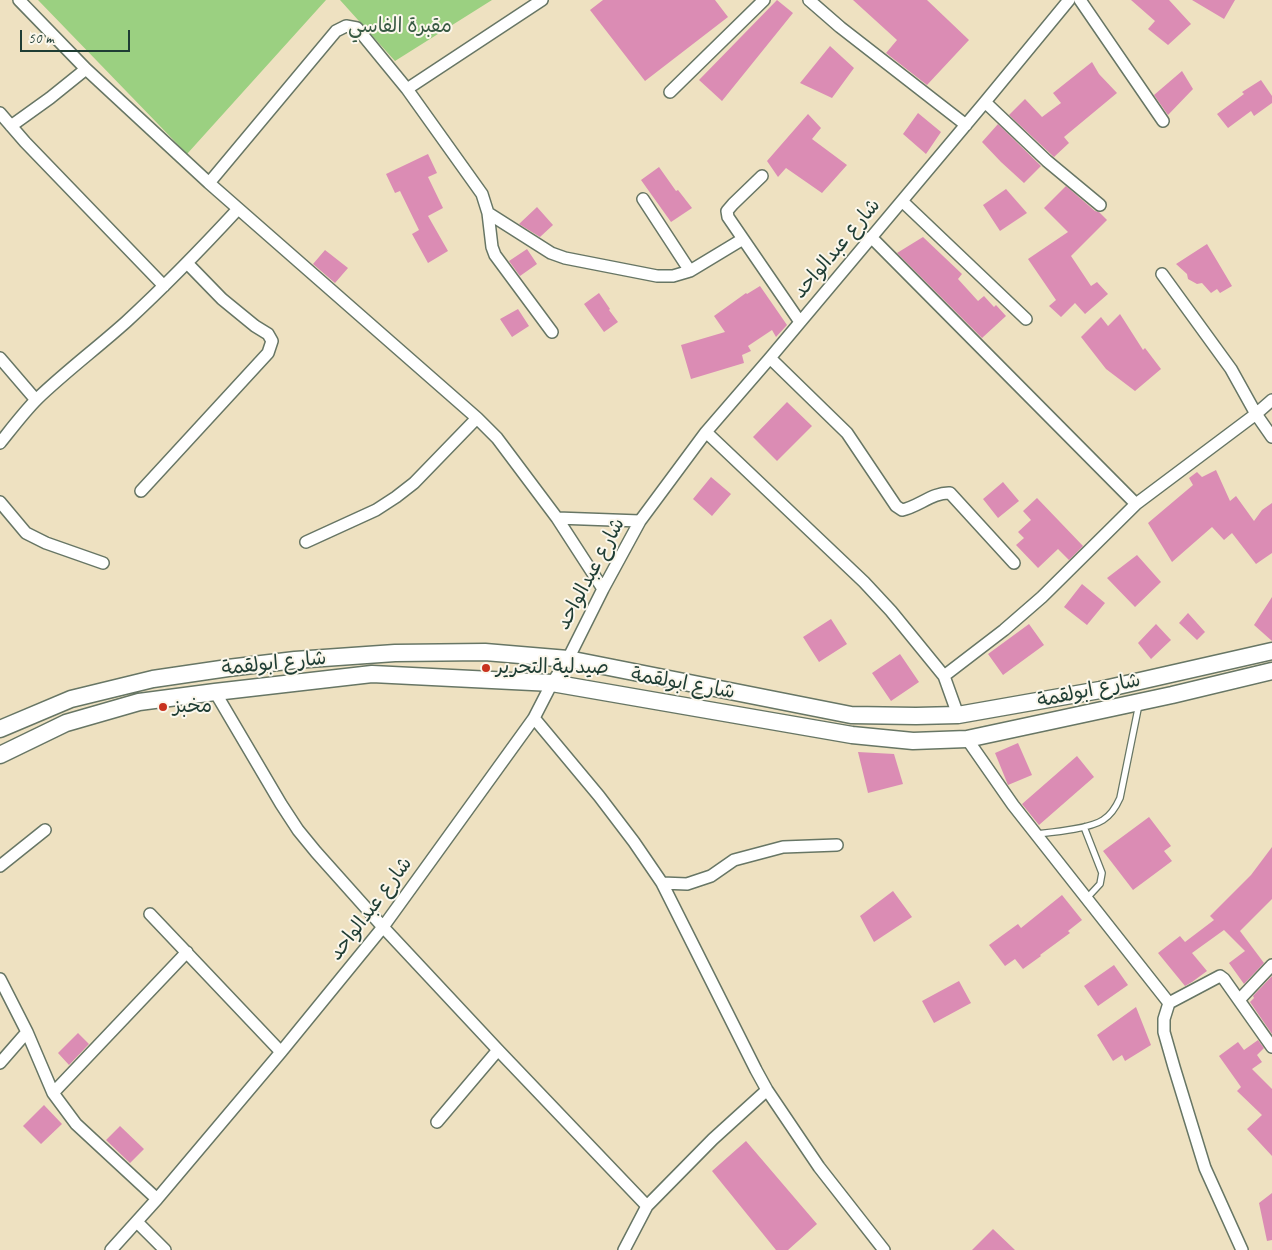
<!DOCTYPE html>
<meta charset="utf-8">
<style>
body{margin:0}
#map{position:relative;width:1272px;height:1250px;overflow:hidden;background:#eee1c1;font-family:Caveat,sans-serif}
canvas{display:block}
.scale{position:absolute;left:20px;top:30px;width:110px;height:22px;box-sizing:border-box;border:2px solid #1f3d34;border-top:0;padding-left:6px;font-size:15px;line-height:18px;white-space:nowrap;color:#1f3d34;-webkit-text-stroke:4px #fbf7ec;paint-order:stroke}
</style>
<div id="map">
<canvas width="1272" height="1250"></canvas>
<div class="scale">50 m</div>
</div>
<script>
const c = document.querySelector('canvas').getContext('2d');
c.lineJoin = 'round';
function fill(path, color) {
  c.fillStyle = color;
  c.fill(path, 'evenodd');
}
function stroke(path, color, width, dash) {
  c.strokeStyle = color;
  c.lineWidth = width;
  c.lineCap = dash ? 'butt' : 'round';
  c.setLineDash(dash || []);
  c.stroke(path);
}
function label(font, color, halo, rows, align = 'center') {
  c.font = font + ' Caveat,"Playpen Sans Arabic",sans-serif';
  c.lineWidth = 4;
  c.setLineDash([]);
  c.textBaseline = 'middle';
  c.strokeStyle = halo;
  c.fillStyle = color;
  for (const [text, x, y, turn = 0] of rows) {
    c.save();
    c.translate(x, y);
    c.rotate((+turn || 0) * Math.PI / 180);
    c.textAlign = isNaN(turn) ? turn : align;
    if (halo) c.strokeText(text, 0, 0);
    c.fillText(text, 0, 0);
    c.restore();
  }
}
const green = new Path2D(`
 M38 0H326L187 154Z
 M340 0H492L395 61Z`);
const building = new Path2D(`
 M603 0H715L728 17 645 81 590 10Z
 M777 0 793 13 722 101 699 80Z
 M853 0H927L969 40 927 85 886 53 897 40Z
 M1131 0H1169L1191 24 1168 45 1148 29 1155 21Z
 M1192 0H1235L1224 19Z
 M830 46 854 68 832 98 800 83Z
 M1092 62 1099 74 1117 93 1064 137 1069 143 1054 157 1009 115 1025 99 1042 117 1061 103 1053 93Z
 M1182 71 1193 89 1168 115 1154 95Z
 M1261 80 1272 96V103L1254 116 1251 111 1228 128 1217 114 1244 94 1242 92Z
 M918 113 941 132 926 154 903 134Z
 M808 114 821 128 812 139 847 165 822 193 786 168 778 177 767 161Z
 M998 124 1041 166 1024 183 1001 162 982 142Z
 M428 154 437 173 428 177 443 208 428 216 448 251 428 263 412 234 419 230 400 191 395 193 386 174Z
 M659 167 676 191 678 190 692 208 671 222 641 180Z
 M1066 186 1095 211 1099 212 1107 220 1071 256 1091 286 1097 282 1108 294 1085 314 1075 303 1061 317 1049 306 1056 300 1028 259 1068 232 1044 208Z
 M1006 189 1027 213 1000 231 983 205Z
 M537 207 553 225 540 237 519 224Z
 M923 237 962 274 958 279 978 301 984 296 994 307 996 305 1006 316 982 338 897 253Z
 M1207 244 1232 286 1220 293 1217 289 1211 293 1202 283 1197 284 1188 279 1187 274 1176 264Z
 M527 249 537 264 520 276 509 261Z
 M325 250 348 268 335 283 313 264Z
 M760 286 787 325 776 337 772 330 748 346 751 351 742 355 744 363 691 379 681 345 725 332 714 316 746 293 747 294Z
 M599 293 610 309 609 310 618 322 604 332 584 304Z
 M518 309 529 326 512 337 500 319Z
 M1120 314 1143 350 1145 348 1161 369 1135 391 1106 369 1081 337 1101 317 1108 326Z
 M787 402 812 426 777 461 753 437Z
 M1216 470 1230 501 1236 496 1254 521 1262 510 1272 503V553L1256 564 1232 533 1224 540 1212 527 1172 562 1148 523 1193 485 1189 478 1197 472 1202 477Z
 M711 477 731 494 712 516 693 499Z
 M1003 482 1019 501 998 518 983 499Z
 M1037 498 1083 546 1069 560 1058 549 1038 568 1016 545 1024 538 1018 532 1031 520 1023 511Z
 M1137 555 1161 582 1135 607 1107 578Z
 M1082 584 1105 603 1087 625 1064 607Z
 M1272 597V641L1254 625Z
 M1188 613 1205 632 1197 640 1179 623Z
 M831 619 847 644 819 662 803 637Z
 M1029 624 1044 645 1003 675 988 654Z
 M1156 624 1171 640 1151 659 1138 643Z
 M900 654 919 682 891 701 872 673Z
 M1018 743 1032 775 1008 785 995 753Z
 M858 752 894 754 903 784 868 793Z
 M1077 756 1094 777 1039 825 1022 804Z
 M1149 817 1171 846 1164 851 1172 861 1133 890 1103 851Z
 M1272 847V899L1240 931 1264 963 1244 984 1229 963 1245 951 1224 930 1192 953 1207 971 1192 982 1185 986 1158 953 1180 936 1185 942 1214 920 1210 916 1251 875Z
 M893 891 912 917 874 942 860 916Z
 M1062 895 1082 920 1068 931 1070 933 1040 955 1041 956 1023 969 1015 959 1005 966 989 945 1018 924 1021 928Z
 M1114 965 1128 985 1098 1006 1084 986Z
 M1272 976V1034L1250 1002 1254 998 1253 996Z
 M959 981 971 1003 934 1023 922 1001Z
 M1136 1007 1151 1045 1125 1061 1122 1055 1113 1061 1097 1035Z
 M78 1033 89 1044 69 1065 58 1053Z
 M1258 1040 1264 1048 1257 1055 1262 1062 1252 1069 1272 1089V1156L1247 1129 1262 1115 1237 1091 1241 1087 1219 1056 1238 1042 1244 1050Z
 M44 1105 62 1124 41 1144 23 1126Z
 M120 1126 144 1149 130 1163 106 1140Z
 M746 1141 817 1224 788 1250H776L712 1171Z
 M1272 1193V1240L1267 1241 1259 1203Z
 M993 1229 1015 1250H972Z`);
const lane = new Path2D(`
 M1084 827 1102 873 1100 884 1087 898
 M1036 834C1054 832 1089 829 1103 820 1111 815 1116 807 1120 798L1139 704`);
const street = new Path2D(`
 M19 0 86 69 209 183 477 418 497 438 557 518 603 589
 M809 0 840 27 966 125
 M1080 0 1163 121
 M407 89 542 0
 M670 92 764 0
 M985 102 1047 161 1100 205
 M0 113 25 142 164 286
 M11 126 50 98 86 69
 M762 176 733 204 727 211 728 217 800 322
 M209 183 336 31 346 26 357 28 407 89 482 194 488 213 492 247 495 255 552 332
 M643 199 690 271
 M902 201 1026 319
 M488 213 551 253 565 258 657 276H673L690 271 743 239
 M871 237 1136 504
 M1162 274 1231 369 1256 414 1272 437
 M0 358 36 400
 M770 358 847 433 896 506 902 510C918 507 933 492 950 493L1014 563
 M706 432 864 582 891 611 944 676 958 715
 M0 443C12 428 24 412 37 399 65 372 97 348 126 322 165 286 202 248 238 209
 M141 491 268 353 272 341 268 334 255 326 222 299 187 263
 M0 502 26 533 46 543 103 563
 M557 518 640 521
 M306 542 376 510 396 497 414 483 477 418
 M944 676 1004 630 1042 597 1136 504 1256 414 1272 400
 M215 692 281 804 298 830 316 852 383 927 498 1050 647 1206
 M534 718 599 796 634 842 662 883 756 1070 767 1090 819 1167 884 1250
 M967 739 1013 805 1169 1003 1164 1019V1032L1174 1067 1205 1168 1242 1250
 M0 866 45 830
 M662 883 687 884 711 876 734 860 783 847 837 845
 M150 914 281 1052
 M0 979 27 1032 53 1093 76 1124 157 1199
 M1239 1000 1272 965
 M1169 1003 1220 976 1224 979 1272 1047
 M0 1063 27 1032
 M53 1093 187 952
 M437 1122 498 1050
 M137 1222 165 1250
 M111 1250 157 1199 281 1052 383 927 534 718 552 683 568 659 603 589 640 521 706 432 770 358 985 102 1069 0
 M624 1250 647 1206 713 1139 767 1090`);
const secondary = new Path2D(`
 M0 729 71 699 153 679 228 668 295 660 395 653 485 652 568 659 851 715 916 716 958 715 1100 690 1272 651
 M0 755 66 723 139 702 215 692 372 674 552 683 852 735 913 741 967 739 1172 695 1272 671`);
const markers = [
 [486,668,5,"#c8321e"],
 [163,707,5,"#c8321e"]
];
const parkNames = [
 ["مقبرة الفاسي",400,27]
];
const streetNames = [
 ["شارع عبدالواحد",837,249,-50],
 ["شارع عبدالواحد",591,574,-62],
 ["شارع ابولقمة",274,664,-6],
 ["شارع ابولقمة",683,684,10],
 ["شارع ابولقمة",1089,691,-12],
 ["شارع عبدالواحد",371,909,-53]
];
const poiNames = [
 ["صيدلية التحرير",496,668],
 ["مخبز",173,707]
];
fill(green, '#9bd081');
fill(building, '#db8cb4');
stroke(lane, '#677665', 8);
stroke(street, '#677665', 14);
stroke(secondary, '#677665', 19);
stroke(lane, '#fff', 5.5);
stroke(street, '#fff', 11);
stroke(secondary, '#fff', 16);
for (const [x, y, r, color] of markers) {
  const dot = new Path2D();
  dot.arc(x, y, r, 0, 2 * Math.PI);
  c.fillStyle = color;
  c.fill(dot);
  stroke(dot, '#fbf7ec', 2);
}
label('20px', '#385a43', '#fbf7ec', parkNames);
label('20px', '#1f3d34', '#fbf7ec', streetNames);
label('20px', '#1f3d34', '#fbf7ec', poiNames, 'left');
</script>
